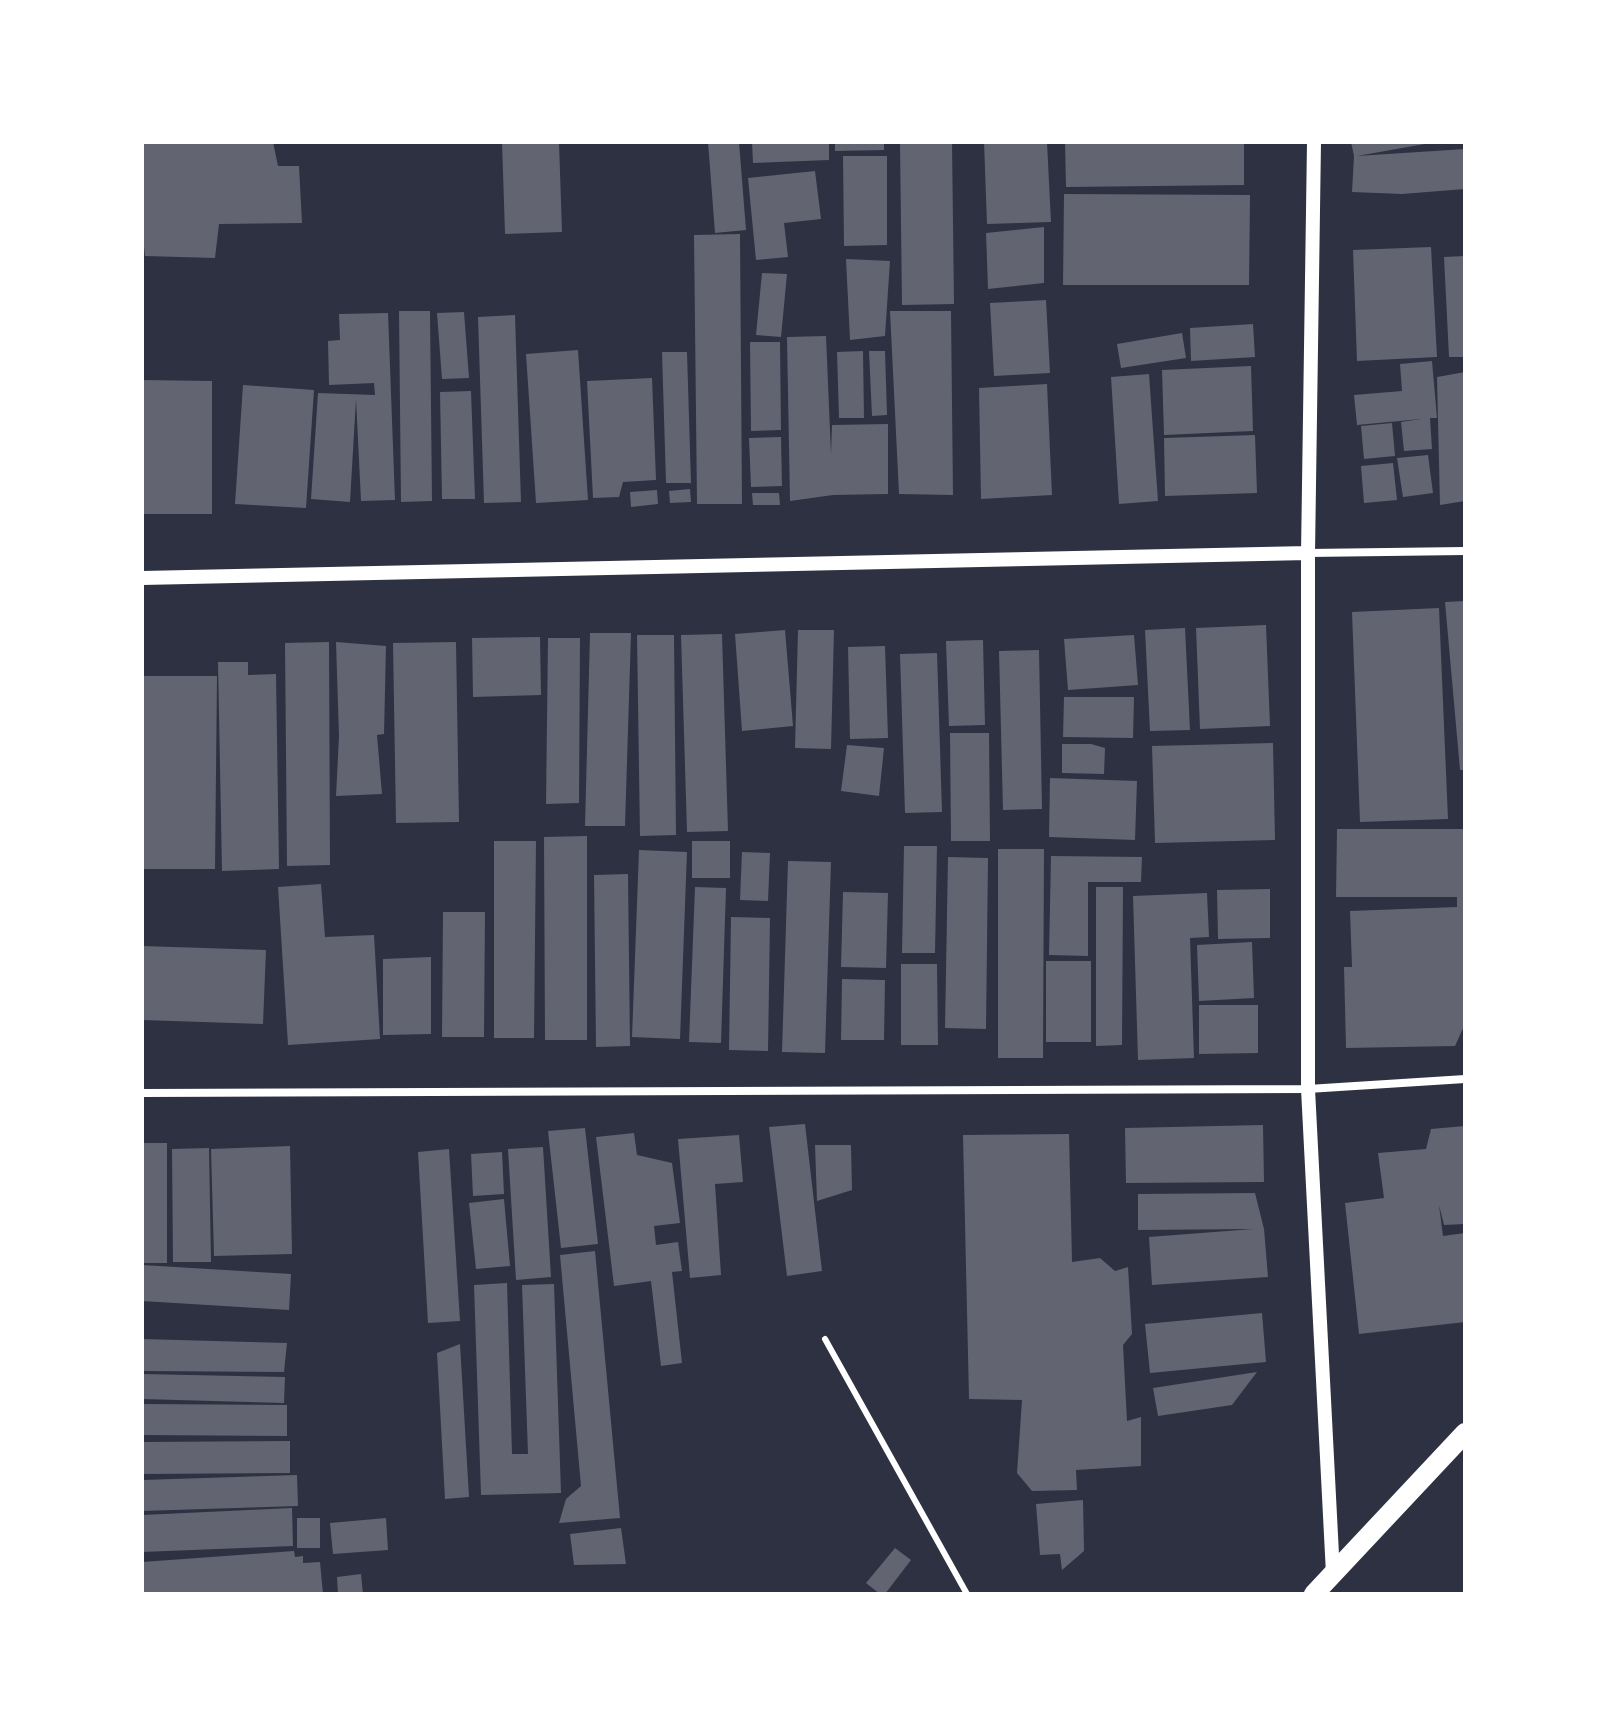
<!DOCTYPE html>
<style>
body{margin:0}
#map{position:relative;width:1607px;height:1736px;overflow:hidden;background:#2d3142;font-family:Overpass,sans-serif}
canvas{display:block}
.frame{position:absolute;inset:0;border:144px solid #fff;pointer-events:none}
</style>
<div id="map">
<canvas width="1607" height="1736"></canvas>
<div class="frame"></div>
</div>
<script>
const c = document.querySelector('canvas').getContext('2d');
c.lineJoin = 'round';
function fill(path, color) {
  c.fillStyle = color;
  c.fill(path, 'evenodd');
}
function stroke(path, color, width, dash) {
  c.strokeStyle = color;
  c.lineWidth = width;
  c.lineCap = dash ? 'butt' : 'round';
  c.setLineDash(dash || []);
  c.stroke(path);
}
const building = new Path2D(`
 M144 142H273L278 166H299L302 223 219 224 215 258 145 256 142 228Z
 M502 142H559L562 232 505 234Z
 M708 142H739L746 230 715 233Z
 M752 142H829V160L753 163Z
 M835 142H884V150L835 151Z
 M900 142H952L954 304 902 305Z
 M984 142H1047L1051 222 987 224Z
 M1065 142H1244V185L1066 187Z
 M1351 142H1436L1357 156 1465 149V189L1402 194 1352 192 1354 156Z
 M843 156H887V245L844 246Z
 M815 171 821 219 784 223 788 257 756 260 748 178Z
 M1064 194 1250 195 1249 285H1063Z
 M1044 227V283L988 289 986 233Z
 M740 234 742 504H697L694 235Z
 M1431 247 1437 357 1357 361 1353 250Z
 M1465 256V357H1449L1444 257Z
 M846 259 890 261 885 336 850 340Z
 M762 273 787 274 781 337 756 335Z
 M1046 300 1050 373 994 376 990 303Z
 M399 311H430L432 501 401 502Z
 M890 311H951L953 495 899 494Z
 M464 312 469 378 442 379 437 313Z
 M388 313 395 500 361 501 356 399 350 502 311 499 318 393 375 395 374 383 329 385 328 341 340 340 339 314Z
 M515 315 521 502 484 503 478 317Z
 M1253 324 1255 357 1191 361 1190 328Z
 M1182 333 1186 358 1121 368 1117 344Z
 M826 336 831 454 832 425 888 424V494L833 495 790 501 787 337Z
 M750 342H780L781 430 751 431Z
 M578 350 588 500 536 503 526 354Z
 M863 351 864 418H839L837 352Z
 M869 351H885L887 415 872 416Z
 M662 352H687L691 483H666Z
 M1432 361 1437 418H1430L1432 449 1404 451 1401 422 1421 419 1357 425 1354 395 1402 391 1400 364Z
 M1251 366 1253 431 1164 435 1162 370Z
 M1465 372V501L1440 505 1437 377Z
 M1149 374 1158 501 1119 504 1111 377Z
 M652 378 656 480 623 482 619 497 593 498 587 381Z
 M142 380 212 381V514H142Z
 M1047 384 1052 495 981 499 979 388Z
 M243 385 314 390 306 508 235 504Z
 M471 391 475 499H442L440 392Z
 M1392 423 1395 456 1364 459 1361 426Z
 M1255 435 1257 493 1165 496 1164 438Z
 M781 437 782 486 751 487 749 438Z
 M1428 455 1433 493 1403 497 1397 458Z
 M1393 463 1397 500 1364 503 1361 466Z
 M690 489 691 502 670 503 669 491Z
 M657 490 658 504 631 507 630 492Z
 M752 493H779L780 505H753Z
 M1465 601V770H1460L1445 602Z
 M1439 608 1448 819 1360 822 1352 612Z
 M1266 625 1270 726 1200 729 1196 628Z
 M1185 628 1190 730 1150 731 1145 630Z
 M785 630 793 726 742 731 735 634Z
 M798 630H834L831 749 795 748Z
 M590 633H631L625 826H585Z
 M722 634 728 831 687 832 681 635Z
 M637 635H674L676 835 640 836Z
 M1134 635 1138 685 1068 690 1064 639Z
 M540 637 541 695 473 697 472 638Z
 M548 638H580L579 803 546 804Z
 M983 640 985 725 949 726 946 641Z
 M329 642 330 865 287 866 285 643Z
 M336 642 386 646 384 734 377 735 382 794 336 796 339 736Z
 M456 642 459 822 396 823 393 643Z
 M885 646 888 738 850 739 848 647Z
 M1039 650 1042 809 1003 810 999 651Z
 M937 653 942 812 905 813 900 654Z
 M218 662H248V675L276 674 279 869 222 871Z
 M142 676H217L215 869H142Z
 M1064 697H1134L1133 738 1063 737Z
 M950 733H989L990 841H951Z
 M1273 743 1275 840 1155 843 1152 746Z
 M1062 744H1091L1105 748 1104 774 1062 773Z
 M847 745 884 748 879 796 841 791Z
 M1050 778 1137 781 1135 840 1049 837Z
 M1337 829H1465V1024L1455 1046 1346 1048 1344 967H1352L1350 911 1457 907V897H1336Z
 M587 836V1040H545L544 837Z
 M494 841H536L534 1038H494Z
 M692 841H730V878H692Z
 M904 846H937L935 953H902Z
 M998 849H1044L1043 1058H998Z
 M639 850 687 852 680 1039 632 1037Z
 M742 852 770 853 768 901 740 900Z
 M1051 856 1142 857 1141 882H1088V956L1049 955Z
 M948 857 988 858 986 1029 945 1028Z
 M788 861 831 862 825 1053 782 1052Z
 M628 874 630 1046 596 1047 594 875Z
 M321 884 325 937 374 935 380 1039 288 1045 278 887Z
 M695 887 726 888 721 1043 689 1042Z
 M1096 887H1123L1122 1045 1096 1046Z
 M1270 889V938L1218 939 1217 890Z
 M843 892 888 893 886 968 841 967Z
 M1207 893 1209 937 1190 938 1194 1058 1138 1060 1133 896Z
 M443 912H485L484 1037H442Z
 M731 917 770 918 768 1051 729 1050Z
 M1252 942 1254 998 1199 1001 1197 945Z
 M142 946 266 950 263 1024 142 1020Z
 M431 957V1034L383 1035V959Z
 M1046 961H1091V1042H1046Z
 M901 964H937L938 1045H901Z
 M842 979 885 980 884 1040H841Z
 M1199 1005H1258V1053L1199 1054Z
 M805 1124 822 1271 787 1276 769 1127Z
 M1263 1125 1264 1182 1126 1183 1125 1128Z
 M1465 1126V1224L1444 1225 1439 1205 1443 1236 1465 1233V1322L1359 1334 1345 1203 1384 1198 1378 1153 1426 1149 1431 1129Z
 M585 1128 598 1244 561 1248 548 1131Z
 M634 1133 637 1155 672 1163 680 1223 654 1226 656 1245 678 1242 682 1271 672 1272 682 1363 661 1366 651 1281 614 1286 596 1137Z
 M1069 1134 1072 1262 1100 1258 1115 1271 1128 1267 1132 1334 1123 1345 1127 1421 1141 1417V1466L1076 1470 1077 1490 1032 1491 1017 1473 1022 1400 969 1399 963 1135Z
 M739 1135 743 1182 715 1184 721 1275 690 1278 678 1139Z
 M142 1143H167V1263H142Z
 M815 1145H851L852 1190 817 1201Z
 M290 1146 292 1254 214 1256 211 1149Z
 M543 1147 551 1277 516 1280 508 1149Z
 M209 1148 211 1262H173L172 1149Z
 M449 1149 460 1321 428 1323 418 1152Z
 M502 1152 504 1194 473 1196 471 1154Z
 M1255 1193 1264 1229 1268 1277 1152 1285 1149 1237 1253 1229 1138 1230V1194Z
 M504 1199 510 1266 476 1269 469 1203Z
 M595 1251 620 1518 559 1523 566 1499 581 1486 560 1255Z
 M142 1265 291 1274 289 1310 142 1301Z
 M507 1283 512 1454H528L522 1285 554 1284 561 1493 481 1495 474 1285Z
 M1262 1313 1266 1362 1150 1373 1145 1324Z
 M142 1339 287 1343 284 1372 142 1371Z
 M460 1344 469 1497 445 1499 437 1353Z
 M1257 1372 1232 1405 1158 1416 1153 1388Z
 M142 1374 285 1377 284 1403 142 1399Z
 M142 1404 287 1405V1436L142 1435Z
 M290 1441V1473L142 1474V1442Z
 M297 1475 298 1506 142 1511V1480Z
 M1083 1500 1084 1551 1062 1570 1060 1554 1040 1555 1036 1504Z
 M292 1508 293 1546 142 1552V1515Z
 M297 1518H320V1548H297Z
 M386 1518 388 1550 333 1554 330 1523Z
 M621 1528 626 1564 574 1565 570 1534Z
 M895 1548 911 1560 885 1594H880L866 1583Z
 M294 1551 295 1557 303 1556V1563L320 1562 323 1594H142V1562Z
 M361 1574 363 1594H338L337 1577Z`);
const service = new Path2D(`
 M825 1339 967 1594`);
const minor = new Path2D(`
 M1308 553 1465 551
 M142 1093 1308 1089 1465 1079`);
const tertiary = new Path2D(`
 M1314 142 1308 553V1089L1333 1574
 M142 578 1308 553`);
const primary = new Path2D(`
 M1314 1594 1465 1433`);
fill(building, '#626471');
stroke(service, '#fff', 6);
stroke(minor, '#fff', 8);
stroke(tertiary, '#fff', 14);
stroke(primary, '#fff', 20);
</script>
